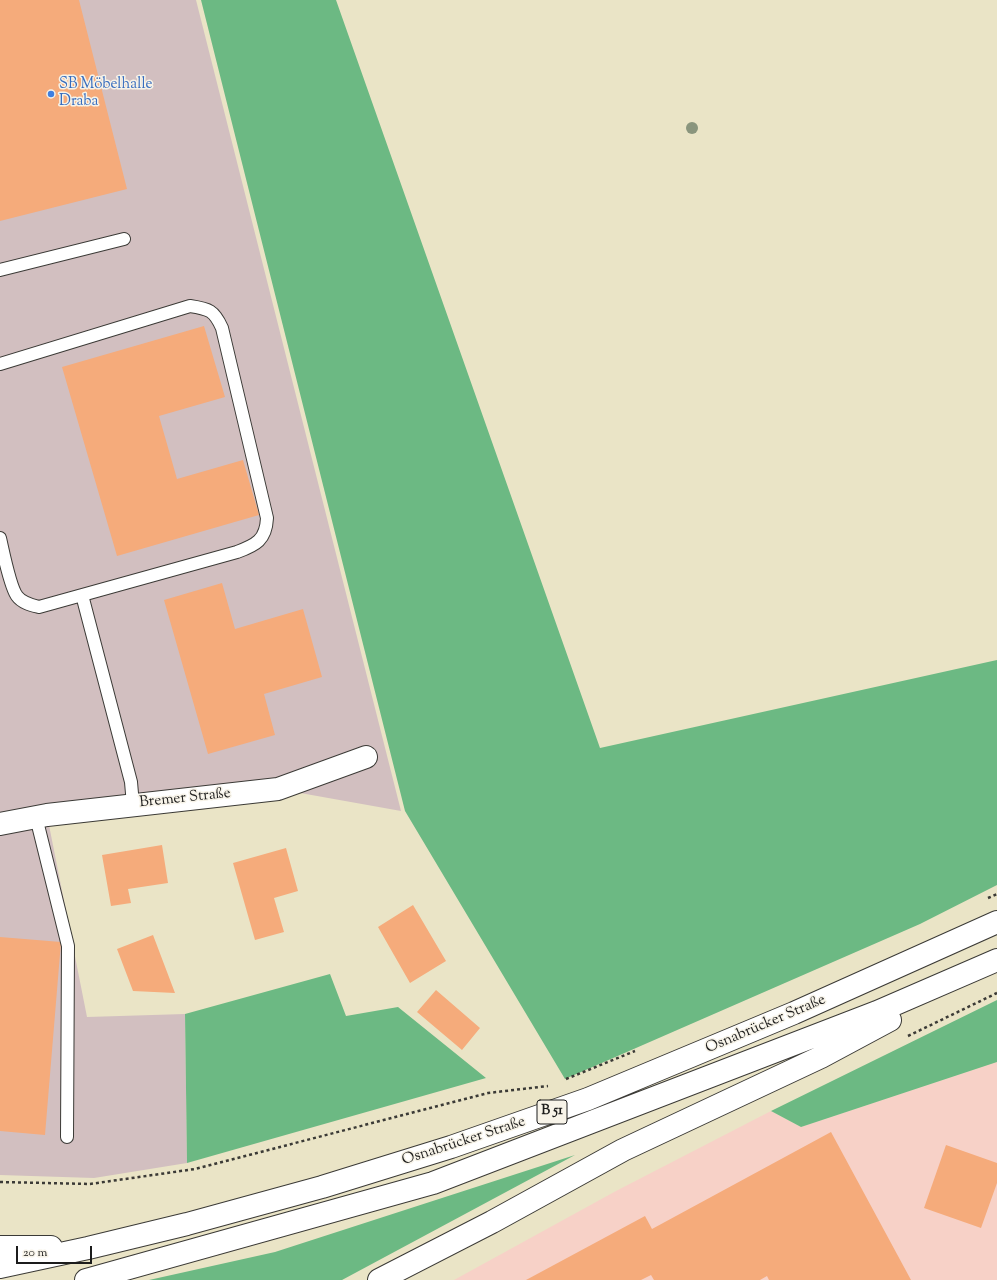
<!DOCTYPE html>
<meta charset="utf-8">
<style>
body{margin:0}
#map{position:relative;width:997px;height:1280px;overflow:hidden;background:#eae4c6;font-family:"Sorts Mill Goudy",serif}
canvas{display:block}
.scale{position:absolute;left:16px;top:1246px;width:76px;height:18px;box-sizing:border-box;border:2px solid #1c1c1c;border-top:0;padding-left:5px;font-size:12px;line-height:14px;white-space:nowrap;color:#1c1c1c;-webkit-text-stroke:3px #f7f3e8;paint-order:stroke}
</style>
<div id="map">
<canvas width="997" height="1280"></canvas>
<div class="scale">20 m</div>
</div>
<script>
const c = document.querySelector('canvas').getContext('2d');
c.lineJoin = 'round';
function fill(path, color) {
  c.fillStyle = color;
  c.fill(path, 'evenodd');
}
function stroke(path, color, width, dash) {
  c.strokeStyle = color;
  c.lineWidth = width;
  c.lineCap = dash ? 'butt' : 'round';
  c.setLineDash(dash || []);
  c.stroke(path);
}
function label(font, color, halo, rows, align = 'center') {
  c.font = font + ' "Sorts Mill Goudy",serif';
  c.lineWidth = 3;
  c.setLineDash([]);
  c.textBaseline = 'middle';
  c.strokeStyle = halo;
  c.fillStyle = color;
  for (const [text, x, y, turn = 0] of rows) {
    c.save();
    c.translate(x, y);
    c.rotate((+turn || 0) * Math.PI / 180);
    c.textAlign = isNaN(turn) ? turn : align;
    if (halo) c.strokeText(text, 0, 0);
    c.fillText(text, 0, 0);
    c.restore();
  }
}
const built = new Path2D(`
 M997 1062V1280H454L616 1191 771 1111 801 1127Z`);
const industrial = new Path2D(`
 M0 0H196L401 811 278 789 47 815 87 1017 185 1014 187 1163 94 1178 0 1175Z`);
const forest = new Path2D(`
 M201 0H336L600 748 997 660V885L920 924 565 1079 405 811Z
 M330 974 346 1016 398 1007 486 1078 187 1163 185 1014Z
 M997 1000V1062L801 1127 771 1111Z
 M575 1155 342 1280H149L275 1252Z`);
const building = new Path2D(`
 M0 0H79L127 189 0 221Z
 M204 326 225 397 159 416 177 479 243 460 259 515 117 556 62 367Z
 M222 583 235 629 303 609 322 677 264 694 275 735 208 754 164 600Z
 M162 845 168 883 128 889 131 903 111 906 102 855Z
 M286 848 298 891 274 898 284 932 255 940 233 863Z
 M413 905 446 961 410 983 378 927Z
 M153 935 175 993 133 991 117 949Z
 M0 937 61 942 45 1135 0 1131Z
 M436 990 480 1028 462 1050 417 1012Z
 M831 1132 911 1280H769L767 1276 760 1280H654L651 1275 641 1280H526L645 1216 652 1229Z
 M946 1145 997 1163V1183L981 1228 924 1208Z`);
const path = new Path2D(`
 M988 898 997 894
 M908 1036 997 993
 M566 1079 635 1051
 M0 1182 90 1184 195 1169 488 1093 548 1086`);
const lane = new Path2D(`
 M0 270 124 239
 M0 364 190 306C209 309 214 310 222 328L267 518C266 540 256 545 237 552L39 607C31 605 22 603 17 596 10 587 3 551 0 538
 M82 595 131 782 133 805
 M36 817 68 946 67 1137`);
const street = new Path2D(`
 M0 824 47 815 278 789 366 757`);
const highway = new Path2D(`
 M0 1247H51
 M0 1267 88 1248 187 1224 322 1187 451 1147 588 1099 794 1013 997 922
 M86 1280 433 1183 877 1012 997 960
 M379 1280 492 1222 623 1150 821 1057 890 1020`);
const trees = [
 [692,128]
];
const markers = [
 [51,94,4,"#3f7fe0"]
];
const shields = [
 [552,1112,30]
];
const shieldNames = [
 ["B 51",552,1112]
];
const shopNames = [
 ["SB Möbelhalle",59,85],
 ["Draba",59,102]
];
const streetNames = [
 ["Bremer Straße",185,799,-6],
 ["Osnabrücker Straße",766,1025,-23],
 ["Osnabrücker Straße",464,1142,-18]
];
fill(built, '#f7d1c7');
fill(industrial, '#d2bfc0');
fill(forest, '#6cb983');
fill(building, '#f5ab7b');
stroke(lane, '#3b3a36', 14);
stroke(street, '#3b3a36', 24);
stroke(highway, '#3b3a36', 24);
stroke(path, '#3b3a36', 2.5, [3, 3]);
stroke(lane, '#fff', 12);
stroke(street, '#fff', 22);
stroke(highway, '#fff', 22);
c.fillStyle = '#8a957d';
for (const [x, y] of trees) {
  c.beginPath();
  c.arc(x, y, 6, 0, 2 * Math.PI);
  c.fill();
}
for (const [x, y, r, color] of markers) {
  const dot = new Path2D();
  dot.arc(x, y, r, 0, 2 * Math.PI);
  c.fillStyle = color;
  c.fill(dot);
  stroke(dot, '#f7f3e8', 1.5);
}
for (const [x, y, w] of shields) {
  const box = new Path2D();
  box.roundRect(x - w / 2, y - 12, w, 24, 3);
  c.fillStyle = '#f7f3e8';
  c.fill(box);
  stroke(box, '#1c1c1c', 1);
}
label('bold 14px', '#1c1c1c', null, shieldNames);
label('15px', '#366cbe', '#f7f3e8', shopNames, 'left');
label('15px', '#1c1c1c', '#f7f3e8', streetNames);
</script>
